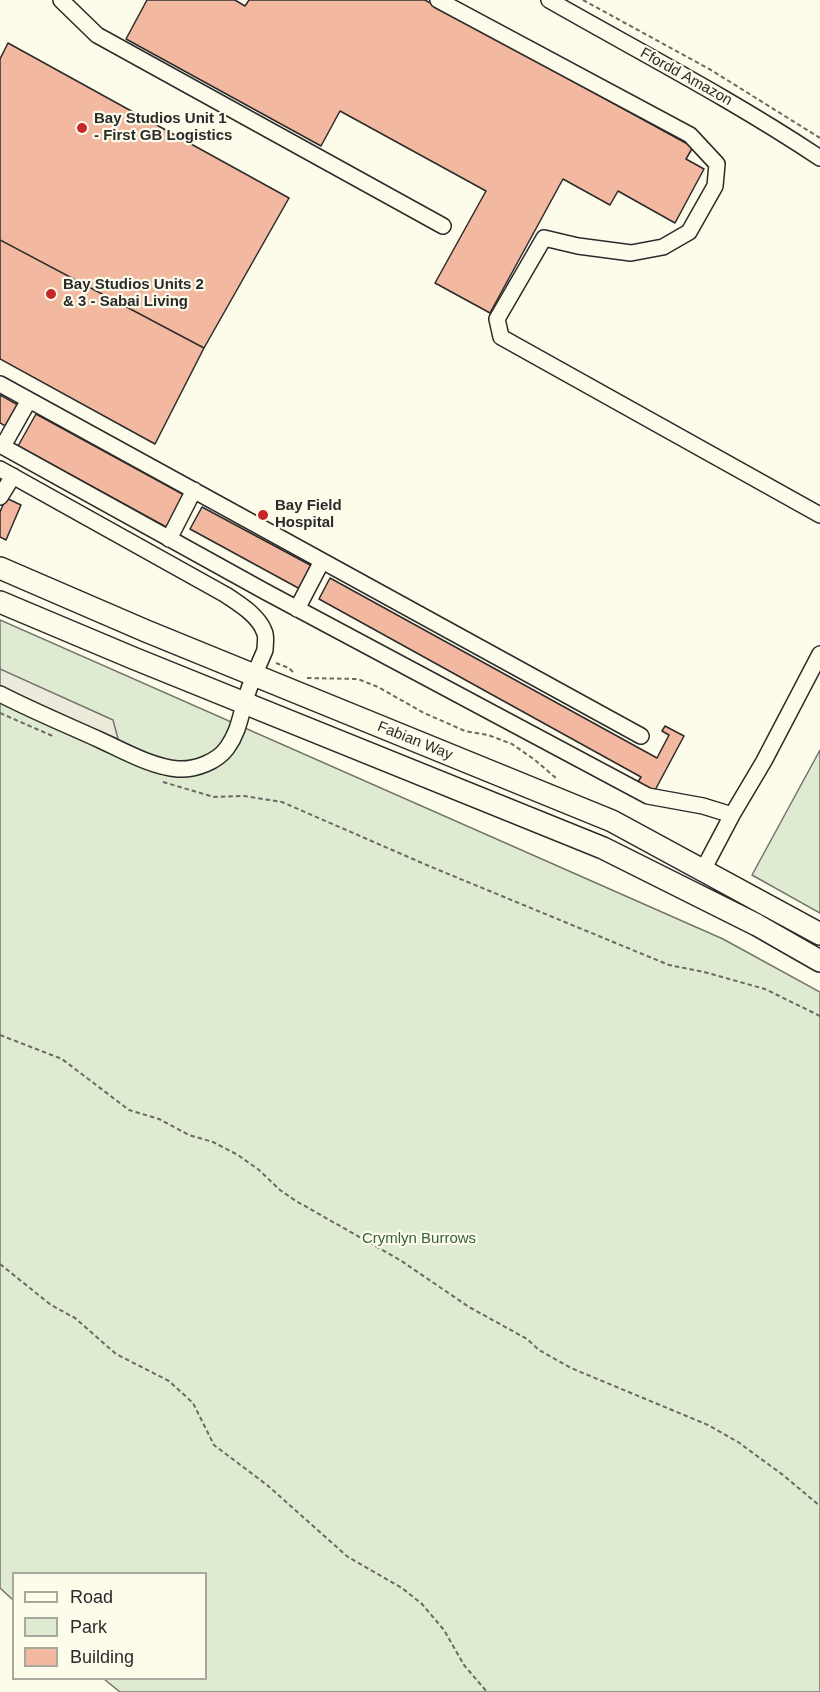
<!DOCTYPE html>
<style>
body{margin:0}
#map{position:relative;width:820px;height:1692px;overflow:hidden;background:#fdfbea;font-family:Arial,sans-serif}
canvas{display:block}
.legend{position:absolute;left:12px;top:1572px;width:195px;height:108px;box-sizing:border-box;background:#fdfbea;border:2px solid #a9a89e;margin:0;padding:8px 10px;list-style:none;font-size:18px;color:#2b2b2b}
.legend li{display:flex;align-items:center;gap:12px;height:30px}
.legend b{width:30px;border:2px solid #a9a89e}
</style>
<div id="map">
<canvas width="820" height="1692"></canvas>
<ul class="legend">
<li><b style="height:8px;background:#fdfbea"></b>Road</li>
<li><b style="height:16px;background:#deebd1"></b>Park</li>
<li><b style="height:16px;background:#f2b8a0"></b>Building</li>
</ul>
</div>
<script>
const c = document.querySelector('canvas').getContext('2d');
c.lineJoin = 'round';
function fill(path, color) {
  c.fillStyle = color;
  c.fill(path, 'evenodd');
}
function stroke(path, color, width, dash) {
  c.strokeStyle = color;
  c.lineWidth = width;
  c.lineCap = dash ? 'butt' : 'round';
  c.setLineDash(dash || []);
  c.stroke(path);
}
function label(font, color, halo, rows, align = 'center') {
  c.font = font + ' Arial,sans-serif';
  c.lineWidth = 4.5;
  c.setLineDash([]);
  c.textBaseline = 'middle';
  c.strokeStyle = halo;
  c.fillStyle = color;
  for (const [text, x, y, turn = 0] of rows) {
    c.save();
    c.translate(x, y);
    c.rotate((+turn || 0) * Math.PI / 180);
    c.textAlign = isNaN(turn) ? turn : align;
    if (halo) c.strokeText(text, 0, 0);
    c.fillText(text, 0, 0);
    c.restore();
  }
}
const green = new Path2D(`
 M0 620 723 939 820 992V1692H120L104 1679 206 1678V1574H14L13 1600 0 1588Z
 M820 750V913L752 875Z`);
const parking = new Path2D(`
 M0 669 113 720 121 750 0 694Z`);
const building = new Path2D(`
 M147 0H235L245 6 249 0H425L693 147 686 159 704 169 675 223 618 191 610 205 563 179 490 313 435 283 486 191 340 111 321 146 126 39Z
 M8 43 289 198 204 348 0 240V59Z
 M0 240 204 348 155 444 0 359Z
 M0 395 18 405 7 427 0 423Z
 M36 414 186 496 168 528 18 446Z
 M6 498 21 505 6 540 0 537V512Z
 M202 507 312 566 300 589 190 529Z
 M330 578 657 758 669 735 662 731 665 726 684 736 653 794 636 785 641 777 319 599Z`);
const path = new Path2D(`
 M583 0 711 70 820 138
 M276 663 289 668 294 673
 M307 678 358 679 378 687 424 713 465 731 488 735 512 744 535 760 557 779
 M0 713 55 737
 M163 782 214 797 244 796 282 802 429 866 669 965 704 972 765 989 820 1016
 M0 1035 62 1059 129 1110 159 1119 189 1135 213 1142 238 1155 259 1170 280 1190 296 1201 400 1260 469 1307 527 1339 539 1350 571 1368 708 1425 738 1442 783 1475 820 1506
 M0 1264 51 1305 75 1318 116 1354 169 1381 193 1403 214 1445 267 1485 348 1557 402 1588 422 1604 444 1630 464 1665 487 1692`);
const minor = new Path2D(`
 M61 0 97 35 443 226
 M438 0 690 135 717 164 715 186 689 232 663 247 631 253 578 246 544 238 497 319 501 337 820 515
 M549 0C640 52 733 100 820 158
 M0 384 641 736
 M0 445 266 592 648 796 703 806 732 815
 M3 446 29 400
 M0 469 226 595C239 604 258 615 264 631 267 636 265 644 265 650 258 667 250 683 245 701 240 718 238 733 227 748 217 762 195 770 178 769 152 767 124 751 100 740 67 725 33 711 0 694
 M0 497 13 476
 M169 539 194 490
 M297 609 322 561
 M703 870 732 815 764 761 820 654`);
const highway = new Path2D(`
 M0 568 146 631 612 821 820 934
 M0 602 133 658 603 848 757 925 820 961`);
const markers = [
 [82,128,6,"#c62828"],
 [51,294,6,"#c62828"],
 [263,515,6,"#c62828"]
];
const streetNames = [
 ["Ffordd Amazon",686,77,29],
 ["Fabian Way",415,741,22]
];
const poiNames = [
 ["Bay Studios Unit 1",94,119],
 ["- First GB Logistics",94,136],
 ["Bay Studios Units 2",63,285],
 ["& 3 - Sabai Living",63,302],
 ["Bay Field",275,506],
 ["Hospital",275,523]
];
const parkNames = [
 ["Crymlyn Burrows",419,1239]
];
fill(green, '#deebd1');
stroke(green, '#74746e', 1.5);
fill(parking, '#eceadb');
stroke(parking, '#74746e', 1.5);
fill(building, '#f2b8a0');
stroke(building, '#2b2b2b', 1.5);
stroke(minor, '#2b2b2b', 18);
stroke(highway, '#2b2b2b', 24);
stroke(path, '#6a6964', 2, [4.5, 3]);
stroke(minor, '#fdfbea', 15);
stroke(highway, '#fdfbea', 21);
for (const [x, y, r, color] of markers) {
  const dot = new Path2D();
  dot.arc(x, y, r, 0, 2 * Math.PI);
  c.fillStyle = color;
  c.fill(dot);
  stroke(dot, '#fdfbea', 2);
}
label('15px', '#2b2b2b', '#fdfbea', streetNames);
label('bold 15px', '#2b2b2b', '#fdfbea', poiNames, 'left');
label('15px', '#34623c', '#fdfbea', parkNames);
</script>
